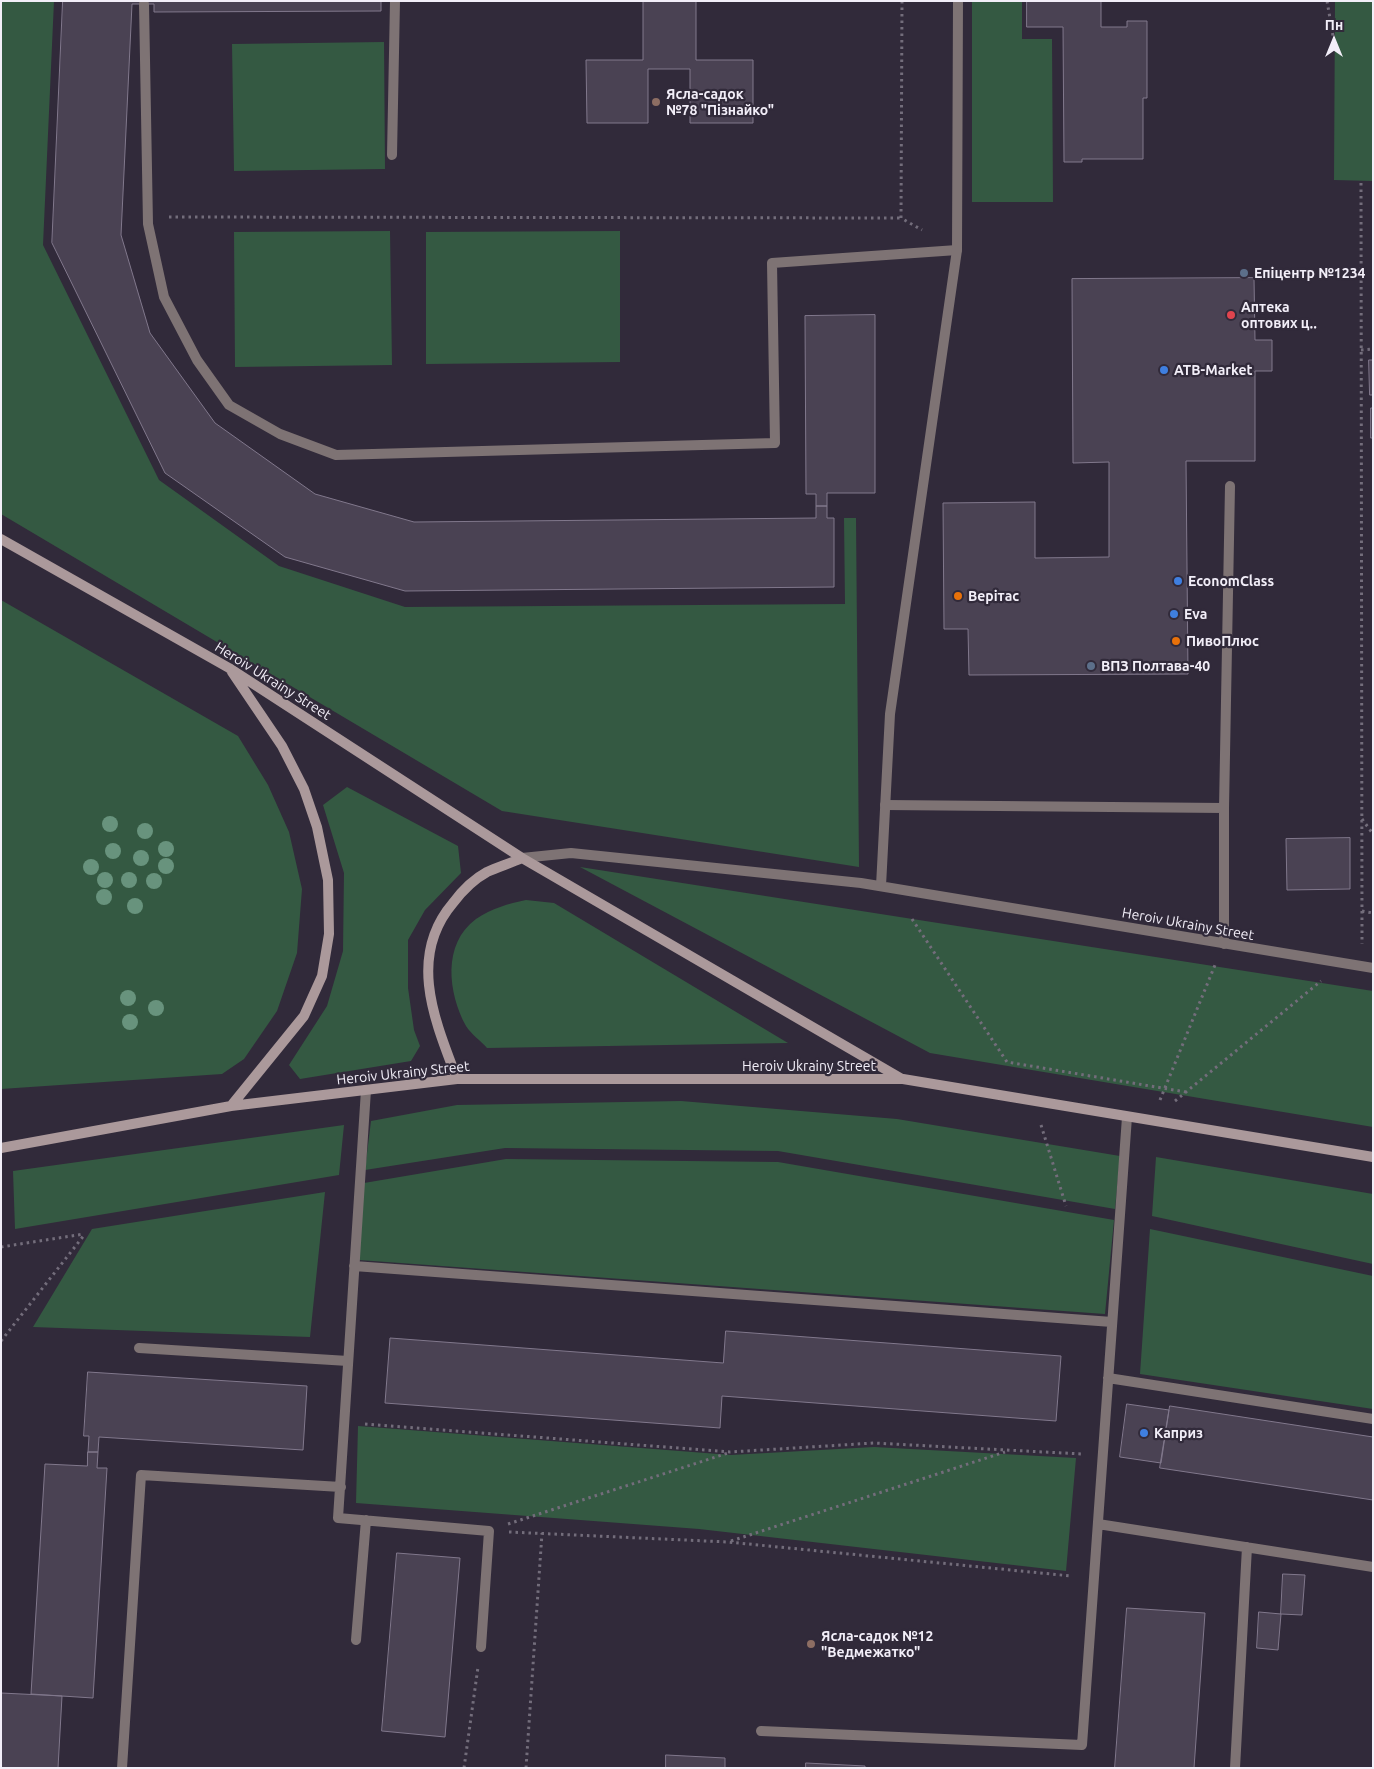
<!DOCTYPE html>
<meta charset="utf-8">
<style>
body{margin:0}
#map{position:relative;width:1374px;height:1769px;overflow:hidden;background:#312a3a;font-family:Ubuntu,sans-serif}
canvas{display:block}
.frame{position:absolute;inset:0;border:2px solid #f2eef8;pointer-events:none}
.north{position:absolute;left:1309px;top:15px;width:50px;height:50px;-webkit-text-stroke:4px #312a3a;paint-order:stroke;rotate:0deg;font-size:14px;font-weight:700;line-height:20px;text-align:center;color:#f2eef8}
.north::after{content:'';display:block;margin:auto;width:18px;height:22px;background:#f2eef8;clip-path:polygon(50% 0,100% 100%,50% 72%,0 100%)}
</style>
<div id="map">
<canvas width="1374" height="1769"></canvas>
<div class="frame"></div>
<div class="north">Пн</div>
</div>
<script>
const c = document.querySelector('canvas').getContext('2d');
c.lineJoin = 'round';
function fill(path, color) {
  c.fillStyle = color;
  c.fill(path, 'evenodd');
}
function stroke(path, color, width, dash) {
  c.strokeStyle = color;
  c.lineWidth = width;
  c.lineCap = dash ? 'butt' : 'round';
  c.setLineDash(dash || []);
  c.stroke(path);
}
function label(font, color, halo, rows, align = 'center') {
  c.font = font + ' Ubuntu,sans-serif';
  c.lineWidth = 4.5;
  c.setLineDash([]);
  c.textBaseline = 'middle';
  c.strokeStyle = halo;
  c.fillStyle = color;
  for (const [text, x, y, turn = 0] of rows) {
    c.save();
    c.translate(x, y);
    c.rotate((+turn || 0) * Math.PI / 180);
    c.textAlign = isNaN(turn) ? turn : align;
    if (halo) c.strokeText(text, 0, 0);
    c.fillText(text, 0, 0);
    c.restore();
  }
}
const green = new Path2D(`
 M1 1H54L43 245 159 480 279 566 405 607 845 604 844 518H856L859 867 502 811 1 514Z
 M972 1H1022V39H1052L1053 202H972Z
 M1335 1H1373V181L1334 180Z
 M384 42 385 169 234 171 232 44Z
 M390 231 392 365 235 367 234 232Z
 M620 231V362L426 364V232Z
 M1 600 238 736 268 785 289 832 302 889 297 953 277 1011 244 1059 222 1074 1 1089Z
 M347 787 458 846 461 873 425 910 408 940V988L414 1030 420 1046 411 1061 300 1079 289 1065 327 1006 343 951 344 873 323 805Z
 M580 867 1373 991V1127L930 1053Z
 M526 900 554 903 788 1043 487 1048C481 1041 471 1034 466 1026 448 993 442 944 476 919 492 908 508 904 526 900Z
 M681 1101 897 1119 1120 1156 1115 1209 778 1151 505 1148 365 1170 371 1121 457 1105Z
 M344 1125 339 1175 15 1229 13 1171Z
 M1156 1157 1373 1194V1264L1152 1216Z
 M506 1159 778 1162 1114 1220 1105 1314 359 1260 364 1183Z
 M325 1192 310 1337 33 1327 92 1229Z
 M1150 1229 1373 1276V1409L1140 1374Z
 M358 1426 731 1455 874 1447 1076 1458 1066 1571 699 1529 356 1503Z`);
const building = new Path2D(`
 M63 1H144V4H132L121 235 150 333 215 423 315 494 414 522 816 518V506H827V518H834V587L405 591 285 557 165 473 52 243Z
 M144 1H381V11L154 12V4H144Z
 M586 1H752H696V60H753V123H690V69H648V123H587L586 60H643V1Z
 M1027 1H1101V27H1127V21H1147V98H1143V159H1082V162H1064L1063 27H1027Z
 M1254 278 1255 340H1272V371H1255V461H1186L1188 674 969 675 968 629H944L943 503 1035 502V558L1109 557V462L1073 463 1072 279Z
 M875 315V493H827V506H816V494H806L805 316Z
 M1369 360H1373V395H1370Z
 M1371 408H1373V438H1371Z
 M1350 838V889L1287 890 1286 839Z
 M726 1331 1061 1356 1056 1421 722 1396 720 1428 385 1403 390 1338 723 1363Z
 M88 1372 307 1386 303 1450 99 1437 98 1452H88L89 1436H84Z
 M1127 1404 1169 1410 1161 1463 1120 1457Z
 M1170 1406 1373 1437V1500L1160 1468Z
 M88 1452H98L97 1468H107L93 1698 31 1694 45 1464 87 1466Z
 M397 1553 460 1558 445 1737 382 1731Z
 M1283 1574 1305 1575 1302 1615 1281 1614Z
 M1127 1608 1205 1613 1194 1768H1115Z
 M1259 1612 1281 1614 1278 1650 1257 1648Z
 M1 1693 62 1696 58 1768H1Z
 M666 1755 725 1758V1768H666Z
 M806 1763 865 1766V1768H806Z`);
const path = new Path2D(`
 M902 1 901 218 922 230
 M1327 1 1333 36
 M1361 183 1362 944
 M169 217 901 218
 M1361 350 1373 349
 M1362 819 1373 834
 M1362 911 1373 913
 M912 919 1007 1062 1186 1092
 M1160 1100 1215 965
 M1175 1101 1321 981
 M1041 1125 1066 1206
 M1 1247 84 1234
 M1 1341 85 1234
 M365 1424 730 1452 874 1443 1082 1454
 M508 1524 728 1453
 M509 1532 728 1542 1071 1576
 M731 1541 1005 1452
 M464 1768 478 1667
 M526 1768 542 1533`);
const lane = new Path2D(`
 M144 4 148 224 164 297 197 360 229 405 280 434 336 455 775 443 772 263 957 250
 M392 155 395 1
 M885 805 1224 808
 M1224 944V808L1230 486
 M366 1090 338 1518 489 1531 481 1647
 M354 1266 1112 1322
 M139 1348 348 1361
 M1108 1378 1373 1419
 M1098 1524 1373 1567
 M356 1640 366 1520
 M761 1731 1082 1745 1127 1117
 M122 1768 141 1475 341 1487
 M1235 1768 1247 1547`);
const street = new Path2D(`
 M522 858 571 853 861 883 1373 968
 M881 886 890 714 957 250 958 1`);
const secondary = new Path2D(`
 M1 539 229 668 522 858 902 1079
 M457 1079C435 1021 407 957 453 903 462 891 474 879 487 872 498 867 511 863 522 858
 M231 1106 304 1016 322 976 329 934 328 880 317 827 304 789 282 746 232 672
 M1 1148 231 1106 457 1079H903L1373 1157`);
const trees = [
 [110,824],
 [145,831],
 [166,849],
 [113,851],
 [141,858],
 [166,866],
 [91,867],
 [105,880],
 [129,880],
 [154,881],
 [104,897],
 [135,906],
 [128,998],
 [156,1008],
 [130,1022]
];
const markers = [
 [656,102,5,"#8d6e63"],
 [1244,273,5,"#5c6f8a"],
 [1231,315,5,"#e0444e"],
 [1164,370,5,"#3f7fe0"],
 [1178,581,5,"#3f7fe0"],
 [958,596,5,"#e8710a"],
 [1174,614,5,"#3f7fe0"],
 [1176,641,5,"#e8710a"],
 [1091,666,5,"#5c6f8a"],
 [1144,1433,5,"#3f7fe0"],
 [811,1644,5,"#8d6e63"]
];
const poiNames = [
 ["Ясла-садок",666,94],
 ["№78 \"Пізнайко\"",666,110],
 ["Епіцентр №1234",1254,273],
 ["Аптека",1241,307],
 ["оптових ц‥",1241,323],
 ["ATB-Market",1174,370],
 ["EconomClass",1188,581],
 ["Верітас",968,596],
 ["Eva",1184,614],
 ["ПивоПлюс",1186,641],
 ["ВПЗ Полтава-40",1101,666],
 ["Каприз",1154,1433],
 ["Ясла-садок №12",821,1636],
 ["\"Ведмежатко\"",821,1652]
];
const streetNames = [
 ["Heroiv Ukrainy Street",273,681,32],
 ["Heroiv Ukrainy Street",1188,924,10],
 ["Heroiv Ukrainy Street",809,1066],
 ["Heroiv Ukrainy Street",403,1073,-6]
];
fill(green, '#345942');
fill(building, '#4a4253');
stroke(building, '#81788c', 1);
stroke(path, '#736d7b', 3, [2.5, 4]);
stroke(lane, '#7e7374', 10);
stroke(street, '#7e7374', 10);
stroke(secondary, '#ab999b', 10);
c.fillStyle = '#68937d';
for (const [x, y] of trees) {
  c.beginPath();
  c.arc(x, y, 8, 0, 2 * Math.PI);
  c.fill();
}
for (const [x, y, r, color] of markers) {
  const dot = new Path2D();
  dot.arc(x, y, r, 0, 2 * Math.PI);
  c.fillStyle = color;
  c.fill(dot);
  stroke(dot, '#312a3a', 2);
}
label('bold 14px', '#f2eef8', '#312a3a', poiNames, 'left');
label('14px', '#f2eef8', '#312a3a', streetNames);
</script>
